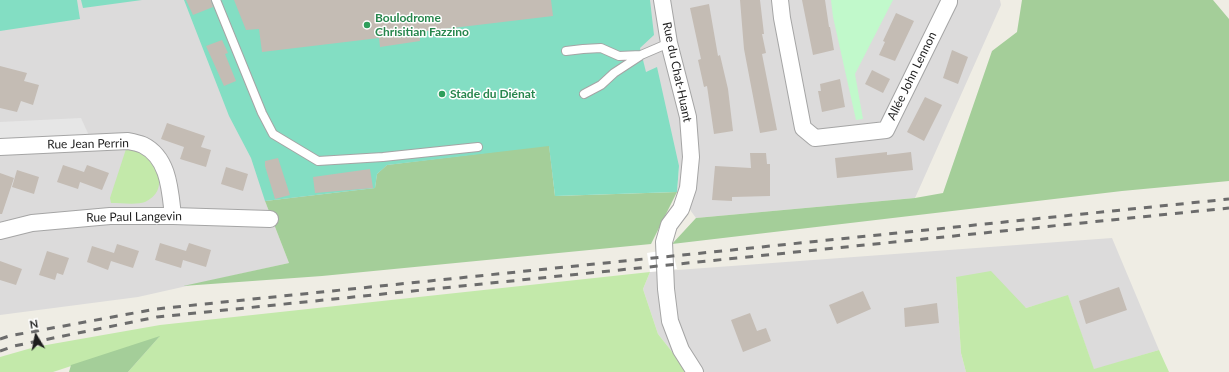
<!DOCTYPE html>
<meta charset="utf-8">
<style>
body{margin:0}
#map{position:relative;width:1229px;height:372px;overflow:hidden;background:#efede4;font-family:Lato,sans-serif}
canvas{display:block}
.north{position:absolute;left:16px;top:316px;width:40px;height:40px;-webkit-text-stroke:3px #fff;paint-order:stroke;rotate:350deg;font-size:11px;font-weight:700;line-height:16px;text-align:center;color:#1e1e1e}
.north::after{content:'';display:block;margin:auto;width:14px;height:18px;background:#1e1e1e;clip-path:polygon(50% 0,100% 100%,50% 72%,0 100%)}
</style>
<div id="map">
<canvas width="1229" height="372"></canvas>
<div class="north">N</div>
</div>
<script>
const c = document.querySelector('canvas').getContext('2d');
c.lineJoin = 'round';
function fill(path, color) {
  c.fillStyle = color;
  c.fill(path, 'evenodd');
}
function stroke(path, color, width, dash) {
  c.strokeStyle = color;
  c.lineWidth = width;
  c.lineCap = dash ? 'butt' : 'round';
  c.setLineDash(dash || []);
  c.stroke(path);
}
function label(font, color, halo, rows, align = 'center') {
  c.font = font + ' Lato,sans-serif';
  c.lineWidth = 3;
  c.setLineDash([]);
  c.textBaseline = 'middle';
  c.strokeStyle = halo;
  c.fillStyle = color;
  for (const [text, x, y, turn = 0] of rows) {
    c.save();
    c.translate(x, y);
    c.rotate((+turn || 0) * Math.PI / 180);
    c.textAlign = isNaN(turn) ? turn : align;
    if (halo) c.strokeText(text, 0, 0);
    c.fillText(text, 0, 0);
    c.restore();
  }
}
const residential = new Path2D(`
 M0 0H1000L1001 5 915 198 696 218 677 192 679 166 265 201 289 263 138 297 0 315Z
 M1112 238 1159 350 1094 370 1068 296 1026 308 956 277 961 353 966 372H688L658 334 643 289 650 272Z`);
const grass = new Path2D(`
 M126 149C130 149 135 149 138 151 157 162 171 190 145 202 138 205 120 203 111 203L110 198Z
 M991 271 1026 308 1068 295 1094 369 1159 350 1169 372H966L961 353 956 277Z
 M650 272 643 289 658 334 688 372H128L159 337 53 372H0V357L35 347 160 325Z`);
const forest = new Path2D(`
 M1022 0H1213L1229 19V181L1122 191 672 244 696 218 915 198 943 193 992 51 1017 32Z
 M549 145 555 196 677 192 651 244 322 276 183 286 289 263 265 201 375 188 377 174 387 165Z
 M160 336 128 372H69L71 365Z`);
const park = new Path2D(`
 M831 0H893L855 74 863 119 856 120 833 17Z`);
const pitch = new Path2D(`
 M0 0H77L80 19 0 31Z
 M81 0H142L83 8Z
 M184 0H650L654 35 640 48 646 72 657 67 679 166 677 192 555 196 549 146 387 165 377 174 375 188 265 201 251 158 229 116Z`);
const parking = new Path2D(`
 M81 118 92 142 0 147V122Z`);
const pier = new Path2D(`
 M672 249 677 269 650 272 647 253Z`);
const building = new Path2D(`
 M186 0H211L213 7 193 15Z
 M234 0H551L553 16 419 32 420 41 380 47 379 38 262 52 259 29 246 30Z
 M740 0H760L764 34H762L766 53 762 54 777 130 760 133 744 49Z
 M802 0H825L829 27H830L834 50 813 55Z
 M709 4 718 56 720 55 728 89 733 131 714 134 707 86 704 87 698 60 701 59 690 8Z
 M896 13 914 21 895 61 879 55 885 42 883 41Z
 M222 40 228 53 225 54 236 81 224 86 206 46Z
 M952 50 968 57 958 84 943 78Z
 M0 66 27 73 24 81 39 85 33 105 21 101 17 112 0 108Z
 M872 70 890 79 883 93 865 84Z
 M840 79 845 107 822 112 818 91H821L820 84Z
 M925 97 942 105 924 141 907 132Z
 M167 123 205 136 201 147 211 150 206 167 180 159 184 147 161 139Z
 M887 152V155L911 152 913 170 837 178 835 158Z
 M750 153H766L767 164H770V196L732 197V201L712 200 715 166 751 168Z
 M278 158 290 195 275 199 265 166V161Z
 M63 165 84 172 87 165 109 173 102 190 80 182 78 189 57 182Z
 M226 167 248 174 243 191 221 184Z
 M370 169 373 188 315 193 313 177Z
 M17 170 39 177 34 194 12 187Z
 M0 173 14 178 2 214H0Z
 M160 243 186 251 189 243 211 250 206 267 183 260 181 268 155 260Z
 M117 244 139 251 133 268 111 261 108 270 87 262 92 246 114 253Z
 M47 251 69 258 63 275 57 273 55 280 39 275Z
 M0 261 22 269 16 285 0 280Z
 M1119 287 1127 310 1086 324 1079 301Z
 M863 291 871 309 837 324 829 305Z
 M937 303 939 323 905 327 904 308Z
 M750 313 757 331 766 328 771 341 743 352 731 320Z`);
const lane = new Path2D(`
 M216 0 262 113 273 134 318 161 383 157 478 147
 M566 51 583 49 601 48 619 56 641 55 669 43
 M584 94 601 85 614 73 640 56`);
const street = new Path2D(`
 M662 0 669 43 688 117 691 157 688 188 681 209 669 225 664 242 666 289 670 321 681 350 695 372
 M780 0 782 18 803 128 815 138 886 130 949 2V0
 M0 147 128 141C133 142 138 143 143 145 169 158 170 190 173 216
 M0 231 32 223 110 216H173L270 219`);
const rail = new Path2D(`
 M0 339 9 336 156 309 1229 199
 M0 351 14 346 157 317 1229 208`);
const markers = [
 [367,25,4,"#2e9e5b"],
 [442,94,4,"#2e9e5b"]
];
const leisureNames = [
 ["Boulodrome",375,18],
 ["Chrisitian Fazzino",375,32],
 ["Stade du Diénat",450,94]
];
const streetNames = [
 ["Rue du Chat-Huant",677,72,78],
 ["Allée John Lennon",912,76,-64],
 ["Rue Jean Perrin",88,144,-1],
 ["Rue Paul Langevin",134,217,-1]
];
fill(residential, '#dcdbdb');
fill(grass, '#c3e9aa');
fill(forest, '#a4ce99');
fill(park, '#c1f9cb');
fill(pitch, '#83dec3');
fill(parking, '#e6e6e6');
fill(pier, '#fff');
fill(building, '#c4bcb4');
stroke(lane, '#a5a5a5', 10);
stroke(street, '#a5a5a5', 18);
stroke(lane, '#fff', 8);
stroke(street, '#fff', 16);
stroke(rail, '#6c6c6c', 3, [8, 8]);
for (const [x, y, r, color] of markers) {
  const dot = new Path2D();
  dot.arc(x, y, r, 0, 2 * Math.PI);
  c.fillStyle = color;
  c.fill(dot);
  stroke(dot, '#fff', 1.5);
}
label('bold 12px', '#27864d', '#fff', leisureNames, 'left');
label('12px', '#1e1e1e', '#fff', streetNames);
</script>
